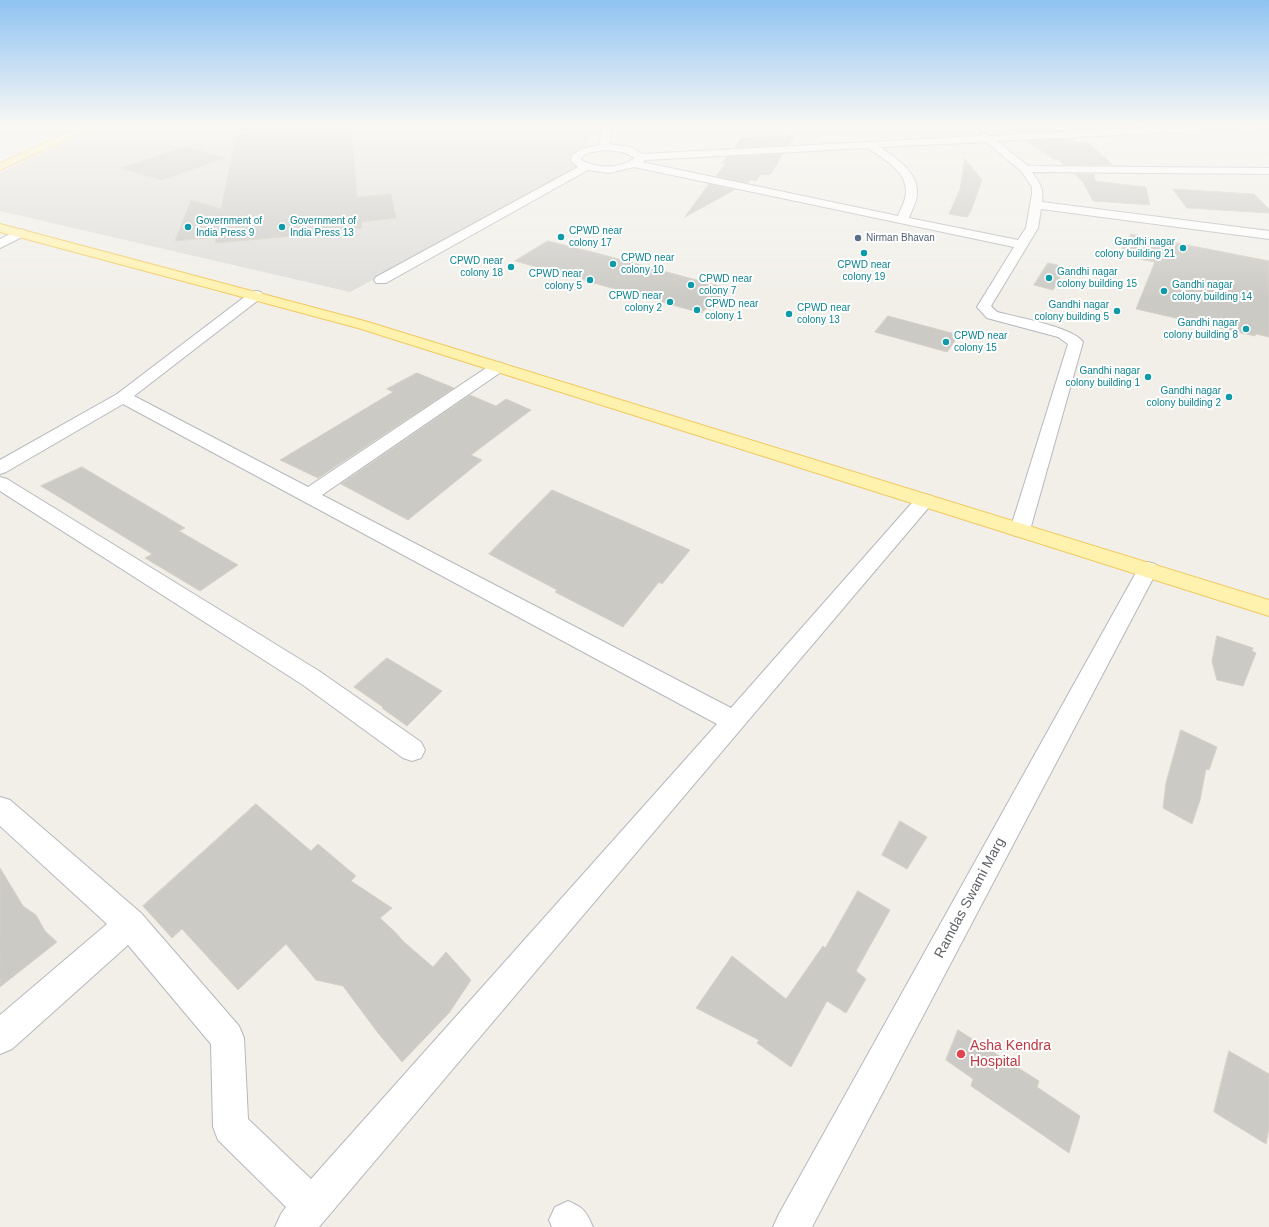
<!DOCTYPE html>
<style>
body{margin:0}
canvas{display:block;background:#f1efe8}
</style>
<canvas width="1269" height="1227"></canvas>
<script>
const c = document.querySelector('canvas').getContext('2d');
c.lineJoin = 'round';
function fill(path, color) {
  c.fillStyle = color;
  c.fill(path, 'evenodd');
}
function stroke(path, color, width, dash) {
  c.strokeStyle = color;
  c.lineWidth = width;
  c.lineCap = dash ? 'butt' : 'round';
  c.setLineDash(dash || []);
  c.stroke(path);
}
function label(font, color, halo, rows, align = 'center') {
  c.font = font + ' Arial,sans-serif';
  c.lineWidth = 4;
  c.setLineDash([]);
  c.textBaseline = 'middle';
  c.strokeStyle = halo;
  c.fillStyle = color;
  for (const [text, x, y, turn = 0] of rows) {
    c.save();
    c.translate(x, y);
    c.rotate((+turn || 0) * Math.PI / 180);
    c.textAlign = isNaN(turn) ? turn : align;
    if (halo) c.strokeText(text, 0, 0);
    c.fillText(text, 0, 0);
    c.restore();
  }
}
const industrial = new Path2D(`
 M100 126H592L591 137 575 171 350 292 0 211V173Z`);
const building = new Path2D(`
 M254 126H351L357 197 391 194 396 218 361 222 362 228 294 236 215 243 216 237 175 241 191 200 221 209 237 133 253 132Z
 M1005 126H1051L1058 131 1015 133Z
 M795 136 789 145 734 148 741 138Z
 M1071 139 1077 143 1088 142 1113 165H1064L1058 159H1053L1027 141Z
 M185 147 225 158 162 180 121 168Z
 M783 154 770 175 761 174 756 181 751 180 747 183 716 176 726 163H722L727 157Z
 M965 159 982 180 971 211 967 217 949 214 960 189Z
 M1075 174H1094L1095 181 1146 187 1150 205 1093 201 1083 182Z
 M709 184 734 190 685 217Z
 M1173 189 1254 194 1269 209V213L1187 208Z
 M1131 234 1269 261V337L1256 334 1255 336 1136 309 1155 262 1129 257V255L1120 253Z
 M548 241 600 254 730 289 701 313 515 261Z
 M1048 263 1066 267 1053 290 1034 285Z
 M888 316 959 335 947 352 875 332Z
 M417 373 454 388 318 478 280 460 393 392 387 389Z
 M470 395 496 406 506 399 531 410 471 455 482 460 408 520 341 484Z
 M82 467 185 528 179 531 238 565 200 591 145 558 152 554 41 486Z
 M552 490 690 550 662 584 659 582 623 627 555 592 557 590 489 554Z
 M1217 636 1253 648 1252 651 1256 653 1243 686 1217 680 1212 662Z
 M387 658 442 691 407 726 382 708 383 707 354 687Z
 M1181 730 1217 747 1209 770 1206 769 1200 800 1192 824 1163 808 1166 783Z
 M256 804 311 851 318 844 356 876 351 881 392 908 380 918 394 931 404 942 433 967 446 952 471 980 449 1013 402 1062 378 1033 343 986 316 980 286 944 238 990 182 929 172 938 143 906Z
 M900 821 927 837 907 869 882 855Z
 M0 868 23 906 36 915 45 931 57 942 0 987Z
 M858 891 890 910 856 971 866 979 846 1013 827 1001 791 1067 757 1043 759 1040 696 1008 732 956 786 999 823 946 825 948Z
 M958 1030 1039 1081 1037 1087 1080 1116 1069 1153 971 1086 973 1079 946 1060Z
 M1229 1051 1269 1074V1128L1266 1144 1214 1112Z`);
const minor = new Path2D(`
 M603 126H613L609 144 630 147 643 154 980 136 981 134 984 133 990 136 1175 126H1241L1237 129 997 141 1028 166 1269 168V174L1032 172C1040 183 1044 189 1042 202L1269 231V239L1041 209 1038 228 991 306 997 312C1016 317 1073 327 1083 342L1030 530 1027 535 1020 537 1013 535 1010 530 1068 344 1058 337 987 318 977 307 1014 247 634 167 609 173 588 170 386 283H376L374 280 376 277 578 167 571 161 572 155 581 149 599 145ZM986 142 1021 171 1032 187V194L1026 228 1018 240 909 218C912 209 918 200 917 191 917 171 894 157 880 147ZM868 148C882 158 907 171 906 192 906 200 901 208 898 216L642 162 645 160ZM604 150 623 152 635 158C619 169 598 169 581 160L582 157 588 153Z
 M1259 126H1269V132Z
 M20 229 24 230 26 233 24 236 0 248V239Z
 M256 291 261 292 263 295 261 298 134 396 308 487 492 364 498 362 504 364 506 367 504 370 322 495 731 708 918 496 925 494 932 496 935 500 319 1227H275L281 1214 286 1207 218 1140 213 1127 211 1044 128 945 12 1049 0 1054V1015L107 924 0 826V797L10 800 141 913 239 1026 244 1038 248 1119 311 1179 717 724 123 404 6 472 0 474V460L117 394 251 292Z
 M0 477 7 479 319 671 421 742 425 750 421 758 412 761 403 758 303 685 0 491Z
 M1148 562 1155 564 1158 569 812 1227H773L779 1214 1138 569 1141 564Z
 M568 1201C584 1208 586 1211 593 1227H552L549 1220 555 1207Z`);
const major = new Path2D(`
 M82 126H95L0 170V163Z
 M0 224 368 322 1269 600V616L358 328 0 232Z`);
const markers = [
 [188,227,4,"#0f9aa8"],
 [282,227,4,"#0f9aa8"],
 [561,237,4,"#0f9aa8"],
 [858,238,4,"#5c6f8a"],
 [1183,248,4,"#0f9aa8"],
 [864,253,4,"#0f9aa8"],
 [613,264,4,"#0f9aa8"],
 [511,267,4,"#0f9aa8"],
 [1049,278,4,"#0f9aa8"],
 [590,280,4,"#0f9aa8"],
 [691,285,4,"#0f9aa8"],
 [1164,291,4,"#0f9aa8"],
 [670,302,4,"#0f9aa8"],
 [697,310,4,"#0f9aa8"],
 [1117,311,4,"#0f9aa8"],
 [789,314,4,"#0f9aa8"],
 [1246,329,4,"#0f9aa8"],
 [946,342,4,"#0f9aa8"],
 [1148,377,4,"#0f9aa8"],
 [1229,397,4,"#0f9aa8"],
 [961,1054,5,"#e0444e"]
];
const farCulturenames = [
 ["Government of",196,221],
 ["India Press 9",196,233],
 ["Government of",290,221],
 ["India Press 13",290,233],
 ["CPWD near",569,231],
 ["colony 17",569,243],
 ["Gandhi nagar",1175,242,"right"],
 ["colony building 21",1175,254,"right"],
 ["CPWD near",621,258],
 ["colony 10",621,270],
 ["CPWD near",503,261,"right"],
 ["colony 18",503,273,"right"],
 ["CPWD near",864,265,"center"],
 ["colony 19",864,277,"center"],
 ["Gandhi nagar",1057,272],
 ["colony building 15",1057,284],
 ["CPWD near",582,274,"right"],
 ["colony 5",582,286,"right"],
 ["CPWD near",699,279],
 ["colony 7",699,291],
 ["Gandhi nagar",1172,285],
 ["colony building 14",1172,297],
 ["CPWD near",662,296,"right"],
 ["colony 2",662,308,"right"],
 ["CPWD near",705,304],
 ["colony 1",705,316],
 ["Gandhi nagar",1109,305,"right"],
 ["colony building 5",1109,317,"right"],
 ["CPWD near",797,308],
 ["colony 13",797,320],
 ["Gandhi nagar",1238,323,"right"],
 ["colony building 8",1238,335,"right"],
 ["CPWD near",954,336],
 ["colony 15",954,348],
 ["Gandhi nagar",1140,371,"right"],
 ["colony building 1",1140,383,"right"],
 ["Gandhi nagar",1221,391,"right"],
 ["colony building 2",1221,403,"right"]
];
const farServicenames = [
 ["Nirman Bhavan",866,238]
];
const nearStreetnames = [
 ["Ramdas Swami Marg",970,898,-62]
];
const nearHealthnames = [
 ["Asha Kendra",970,1046],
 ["Hospital",970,1062]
];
fill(industrial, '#e0deda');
fill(building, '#cccac5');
stroke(building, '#d6d1c6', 1);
stroke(minor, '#b5b8bc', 2);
stroke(major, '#f2c960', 2);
fill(minor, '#fff');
fill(major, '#fff2af');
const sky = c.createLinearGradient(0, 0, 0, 298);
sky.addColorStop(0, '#8fc3f1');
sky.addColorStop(0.42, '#f9f8f5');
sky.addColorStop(1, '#f9f8f500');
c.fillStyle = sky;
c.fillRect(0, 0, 1269, 298);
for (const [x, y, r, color] of markers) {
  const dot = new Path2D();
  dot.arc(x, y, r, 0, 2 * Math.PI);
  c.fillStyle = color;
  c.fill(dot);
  stroke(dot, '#fff', 1.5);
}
label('10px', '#0d838f', '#fff', farCulturenames, 'left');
label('10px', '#4e5e75', '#fff', farServicenames, 'left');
label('14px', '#5f6368', '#fff', nearStreetnames);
label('14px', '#be3a42', '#fff', nearHealthnames, 'left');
</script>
